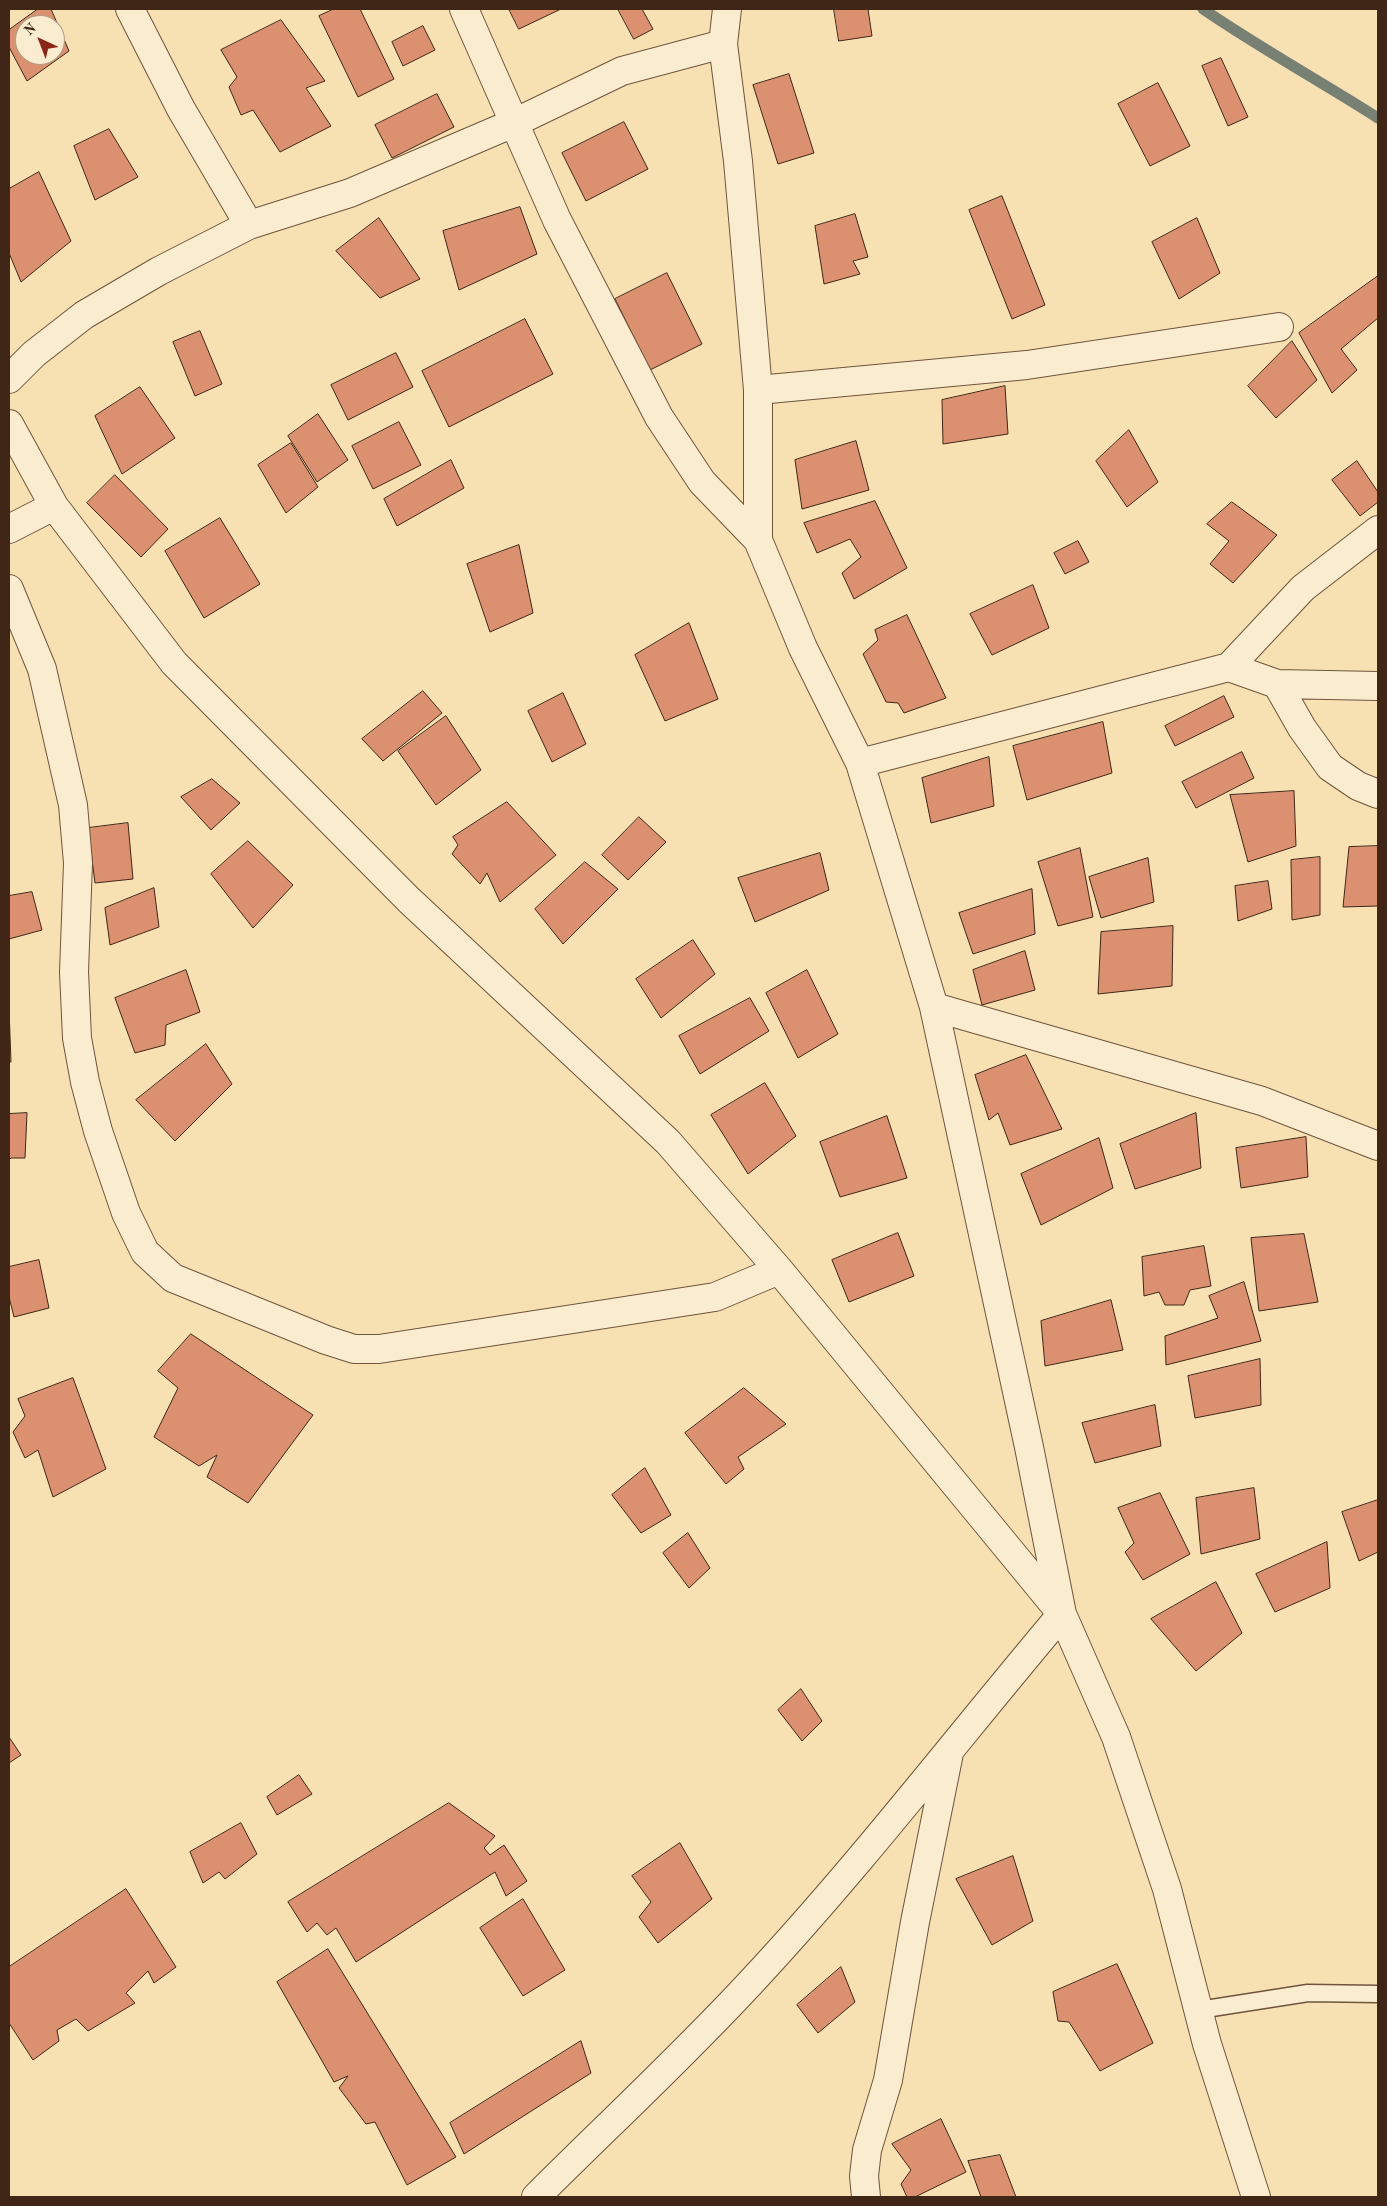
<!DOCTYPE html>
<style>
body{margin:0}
#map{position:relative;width:1387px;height:2206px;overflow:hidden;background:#f7e1b3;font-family:"Old Standard TT",serif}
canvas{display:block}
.frame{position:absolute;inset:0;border:10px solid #402617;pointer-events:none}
.north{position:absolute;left:15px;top:15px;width:50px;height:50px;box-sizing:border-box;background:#faecce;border:1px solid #b09d85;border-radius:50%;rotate:317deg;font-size:14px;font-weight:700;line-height:20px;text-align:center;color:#402617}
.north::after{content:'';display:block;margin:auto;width:18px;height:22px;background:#8f2418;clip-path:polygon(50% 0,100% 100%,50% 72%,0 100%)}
</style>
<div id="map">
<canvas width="1387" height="2206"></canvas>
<div class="frame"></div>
<div class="north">N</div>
</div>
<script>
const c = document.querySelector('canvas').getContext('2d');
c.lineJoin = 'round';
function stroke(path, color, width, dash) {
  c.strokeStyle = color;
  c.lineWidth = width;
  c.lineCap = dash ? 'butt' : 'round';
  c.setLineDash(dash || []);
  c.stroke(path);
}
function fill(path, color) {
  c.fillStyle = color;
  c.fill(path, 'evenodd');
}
const stream = new Path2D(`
 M1203 9C1260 48 1320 81 1378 118`);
const building = new Path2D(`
 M38 9H51L69 51 27 81 9 47V30ZM25 25H55V55H25Z
 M334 9H360L394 79 358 97 319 16Z
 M509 9H561L519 29Z
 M618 9H642L653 29 634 39Z
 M834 9H868L872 36 839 41Z
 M281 20 325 81 306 88 331 126 280 152 253 110 241 115 229 87 237 77 221 50Z
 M423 26 435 50 403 66 392 42Z
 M1221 58 1248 117 1228 126 1202 66Z
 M789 74 814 153 778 164 753 85Z
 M1158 83 1190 146 1150 166 1118 104Z
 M437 94 454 127 392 158 375 125Z
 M624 122 648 169 586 201 562 153Z
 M109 129 138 177 95 200 74 146Z
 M39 172 71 241 21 282 9 253V189Z
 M1002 196 1045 305 1012 319 969 210Z
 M520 207 537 254 459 290 443 231Z
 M855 214 868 257 853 261 860 274 824 284 815 226Z
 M379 218 420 279 380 298 336 251Z
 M1197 218 1220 273 1179 299 1152 242Z
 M667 273 702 344 650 370 615 299Z
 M1378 276V318L1341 349 1357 370 1332 393 1299 333Z
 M525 319 553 374 449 427 422 371Z
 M200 331 222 384 195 396 173 342Z
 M1292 341 1317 380 1276 418 1248 386Z
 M396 353 413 387 348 420 331 385Z
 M1005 386 1008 434 943 444 942 400Z
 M140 387 175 438 122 474 95 416Z
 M318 414 348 460 317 482 288 436Z
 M399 422 421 465 373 489 352 446Z
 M1129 430 1158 482 1127 507 1096 461Z
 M856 441 869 490 802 509 795 460Z
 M291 443 318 487 286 513 258 465Z
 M451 460 464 488 397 526 384 499Z
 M1357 461 1378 492V502L1360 516 1332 480Z
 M115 475 168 529 141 557 87 503Z
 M875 501 907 568 854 599 842 573 861 557 850 539 817 553 804 523Z
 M1232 502 1277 535 1233 583 1210 564 1229 541 1207 524Z
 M220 518 260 584 204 618 165 551Z
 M1078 541 1089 562 1065 574 1054 553Z
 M519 545 533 613 490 632 467 564Z
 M1033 585 1049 628 992 655 970 614Z
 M907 615 946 698 904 713 898 703 886 702 863 654 878 640 875 630Z
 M689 623 718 699 665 721 635 655Z
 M423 691 442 713 383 761 362 739Z
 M563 693 586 744 552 762 528 711Z
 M1224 696 1234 717 1175 746 1165 726Z
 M446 716 481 770 436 805 398 751Z
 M1103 722 1112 773 1027 800 1013 746Z
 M1242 752 1254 778 1196 808 1182 782Z
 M989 757 994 806 931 823 922 778Z
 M212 779 240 803 211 830 181 797Z
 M1294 791 1296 846 1248 862 1230 795Z
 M507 802 556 855 500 902 487 873 480 884 452 854 458 845 453 837Z
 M639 817 666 842 628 880 602 855Z
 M128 823 133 879 95 883 88 828Z
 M248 841 293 885 253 928 211 874Z
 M1378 846V906L1343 907 1349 847Z
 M1080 848 1093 917 1058 926 1038 862Z
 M820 853 829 890 755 922 738 878Z
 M1320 857V915L1292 920 1291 860Z
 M1148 858 1154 902 1101 918 1089 877Z
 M585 862 618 889 563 944 535 909Z
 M1268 881 1272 909 1238 921 1235 886Z
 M154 888 159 927 110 945 105 908Z
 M1032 889 1035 934 973 954 959 913Z
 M32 892 42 930 9 939V896Z
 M1173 926 1172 986 1098 994 1101 932Z
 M693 940 715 974 661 1018 636 979Z
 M1025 951 1035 990 982 1005 973 970Z
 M186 970 200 1012 166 1025 165 1045 135 1053 115 998Z
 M807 970 838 1034 798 1058 766 993Z
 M750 998 769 1031 700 1074 679 1036Z
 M9 1009 11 1062H9Z
 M206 1044 232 1084 175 1141 136 1100Z
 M1026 1055 1062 1129 1010 1145 998 1113 989 1120 975 1075Z
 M765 1083 796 1136 748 1174 711 1115Z
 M27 1113 25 1158H11L9 1160V1114Z
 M1196 1113 1201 1168 1135 1189 1120 1144Z
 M887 1116 907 1178 840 1197 820 1142Z
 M1306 1137 1308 1177 1241 1188 1236 1148Z
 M1099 1138 1113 1188 1041 1225 1021 1174Z
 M898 1233 914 1276 849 1302 832 1260Z
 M1304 1234 1318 1302 1259 1311 1251 1238Z
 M1204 1246 1211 1286 1190 1290 1184 1305H1165L1159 1292 1144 1296 1142 1257Z
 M39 1260 49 1308 14 1317 9 1297V1267Z
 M1244 1282 1261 1341 1166 1365 1165 1336 1218 1318 1209 1296Z
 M1111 1300 1123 1350 1045 1366 1041 1321Z
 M191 1334 313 1415 248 1503 207 1477 217 1455 199 1466 154 1437 178 1388 158 1371Z
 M1260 1359 1261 1405 1195 1418 1188 1376Z
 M73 1378 106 1469 53 1497 38 1450 25 1458 13 1432 25 1416 18 1399Z
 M744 1388 786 1424 738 1457 744 1469 726 1484 685 1433Z
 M1155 1405 1161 1446 1095 1463 1082 1423Z
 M645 1468 671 1515 641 1533 612 1495Z
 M1254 1488 1260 1539 1201 1554 1196 1498Z
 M1160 1493 1190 1554 1143 1580 1125 1552 1134 1543 1118 1508Z
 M1378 1500V1552L1359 1561 1342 1512Z
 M688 1533 710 1568 689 1588 663 1553Z
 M1327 1542 1330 1588 1275 1612 1256 1574Z
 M1216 1582 1242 1633 1196 1671 1151 1619Z
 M801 1689 822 1721 802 1741 778 1710Z
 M9 1737 21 1755 9 1763Z
 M299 1775 312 1794 277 1815 267 1797Z
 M449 1803 495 1836 484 1848 490 1855 504 1845 527 1881 506 1896 495 1872 356 1962 336 1928 327 1935 317 1923 307 1932 288 1902Z
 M241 1823 257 1854 225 1879 219 1872 203 1883 190 1852Z
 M680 1843 712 1899 658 1943 639 1917 651 1902 632 1876Z
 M1013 1856 1033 1921 992 1945 956 1879Z
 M126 1889 176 1967 154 1983 148 1971 126 1993 135 2003 88 2031 76 2019 57 2030 59 2041 33 2060 9 2023V1967Z
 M523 1899 565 1970 523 1996 480 1928Z
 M328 1949 456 2157 407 2185 375 2122 366 2124 339 2088 348 2076 334 2082 277 1982Z
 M1117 1964 1153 2043 1100 2071 1069 2022 1058 2021 1053 1992Z
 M841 1967 855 2002 818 2033 797 2005Z
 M581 2041 591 2073 464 2154 450 2123Z
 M941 2119 966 2172 915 2197H907L901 2184 911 2170 892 2144Z
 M1000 2155 1016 2197H981L968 2161Z`);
const service = new Path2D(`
 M1199 2010 1308 1993 1378 1994`);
const minor = new Path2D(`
 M130 9 181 109 249 225
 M464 9 557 220 659 417 702 482 758 540
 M9 379 34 354 84 315 159 271 249 225 350 193 516 122 622 71 723 44
 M758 390 1027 365 1279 327
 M9 424 54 506 174 663 409 900 668 1142 779 1270 1062 1614 1116 1737 1167 1889 1207 2044 1256 2197
 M9 529 54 506
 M9 589 42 669 73 805 78 863 74 972 77 1038 85 1082 98 1131 126 1213 145 1252 173 1278 326 1340 354 1349H379L715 1297 779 1270
 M1229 667 1303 588 1378 530
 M1277 684 1302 728 1330 767 1358 786 1378 794
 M860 763 1229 667 1277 684 1378 686
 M934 1007 1262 1101 1378 1146
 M536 2197C608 2125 684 2055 754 1979 862 1863 959 1736 1062 1614L1029 1447 934 1007 860 763 803 648 758 540V390L738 161 723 44 727 9
 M866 2197 864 2176 867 2150 888 2080 915 1922 949 1753`);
stroke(stream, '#788074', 11);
fill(building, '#db9070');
stroke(building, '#402617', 1);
stroke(service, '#6e553e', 19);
stroke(minor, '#6e553e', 30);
stroke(service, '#faecce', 16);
stroke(minor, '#faecce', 28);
</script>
